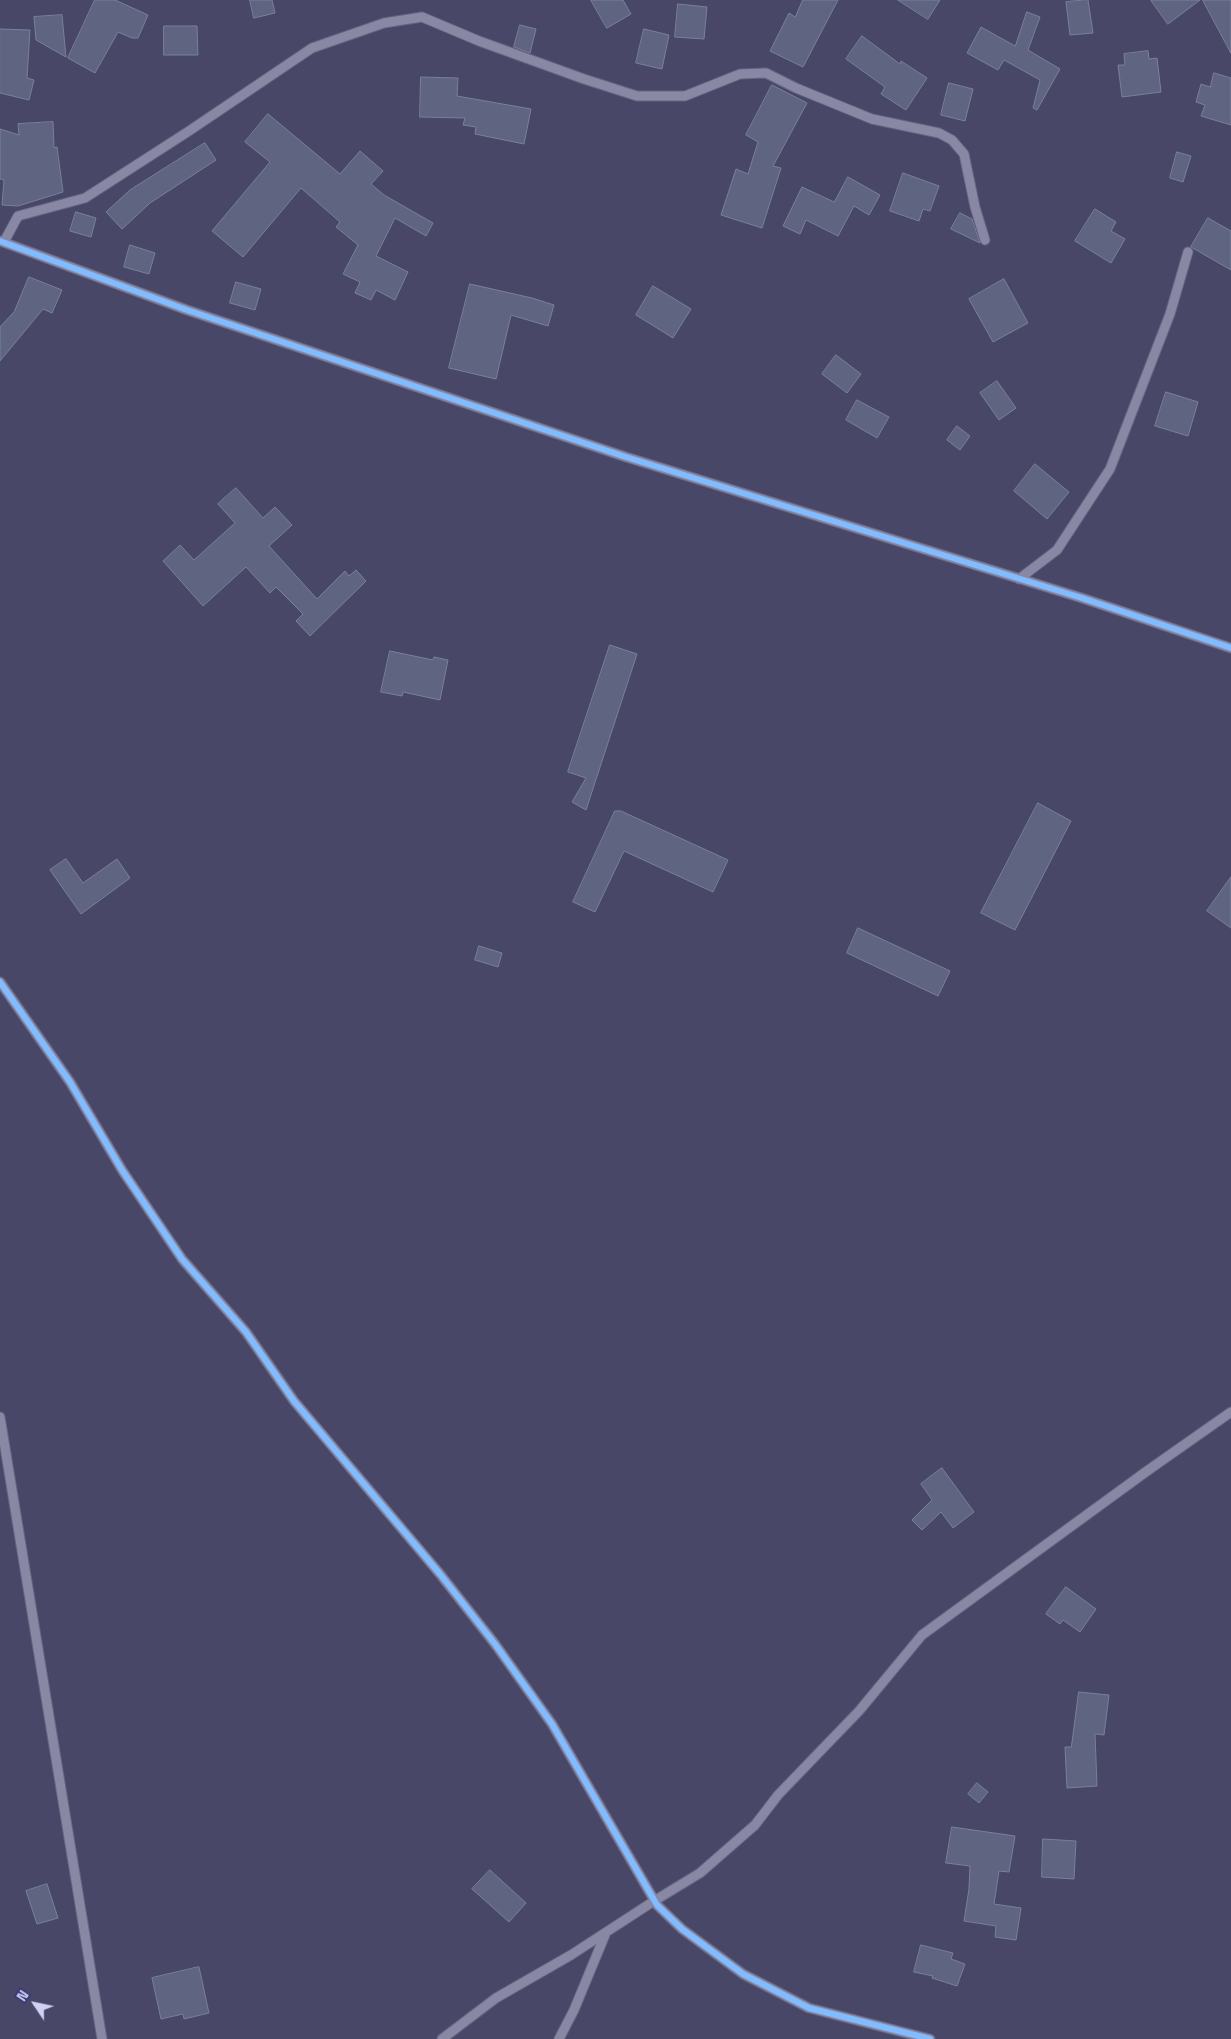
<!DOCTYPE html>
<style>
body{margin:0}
#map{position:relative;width:1231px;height:2039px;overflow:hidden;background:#484768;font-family:"Space Grotesk",sans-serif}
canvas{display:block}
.north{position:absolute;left:10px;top:1979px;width:50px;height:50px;-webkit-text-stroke:4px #3b3976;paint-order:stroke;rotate:304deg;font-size:14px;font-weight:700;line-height:20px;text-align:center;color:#cfd1f6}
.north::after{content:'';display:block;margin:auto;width:18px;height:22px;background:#cfd1f6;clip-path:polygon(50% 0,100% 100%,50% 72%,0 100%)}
</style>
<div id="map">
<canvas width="1231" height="2039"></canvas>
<div class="north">N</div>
</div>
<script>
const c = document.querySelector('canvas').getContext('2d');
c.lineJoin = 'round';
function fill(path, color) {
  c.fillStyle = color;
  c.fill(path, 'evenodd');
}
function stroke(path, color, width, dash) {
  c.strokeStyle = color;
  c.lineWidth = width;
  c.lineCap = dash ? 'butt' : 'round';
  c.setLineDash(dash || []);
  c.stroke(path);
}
const building = new Path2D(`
 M95 0H115L148 15 138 38H132L118 32 95 73 68 58Z
 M250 0H272L275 13 254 18Z
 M591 0H623L631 14 607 28Z
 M803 0H838L803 67 770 51 789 13 795 17Z
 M898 0H940L928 19Z
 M1088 0 1093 33 1070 35 1066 2Z
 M1151 0H1200L1168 24Z
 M1203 0H1231V53Z
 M678 4 707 7 704 39 675 37Z
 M1027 12 1040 17 1028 50 1060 69 1037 110 1033 108 1040 80 1004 60 998 70 967 53 981 27 1015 46Z
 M62 15 66 57 36 40 34 17Z
 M520 25 536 29 530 53 514 47Z
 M164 26H197L198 55H164Z
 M0 29 30 30 27 78 34 80 29 100 0 93Z
 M644 29 669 35 662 69 636 63Z
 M862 36 900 64 901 61 927 78 906 110 881 94 885 87 846 59Z
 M1148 51 1149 59 1157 58 1161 92 1122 97 1118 65H1125L1124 54Z
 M1214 73 1231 78V125L1201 116 1205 105 1196 102 1201 84 1210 87Z
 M421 77 458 78 457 96 531 109 524 144 475 134 476 127 463 125 465 118 420 117Z
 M949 83 973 89 965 121 941 115Z
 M772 85 807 103 773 166 781 168 762 228 721 215 736 169 748 174 758 142 746 135Z
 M268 114 340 174 360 151 383 171 371 184 384 195 433 223 426 236 395 218 376 256 408 272 395 300 376 290 371 300 355 293 360 282 343 274 358 245 336 227 340 222 301 188 243 257 212 231 270 162 245 142Z
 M53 122 54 148 57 147 63 192 18 206 2 205 4 180 0 179V129L19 135 18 124Z
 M205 143 216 160 150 203 122 229 106 212 130 190Z
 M1177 152 1191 156 1183 182 1170 178Z
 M903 173 939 186 930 211 923 209 919 221 890 211Z
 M848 177 880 195 869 215 854 206 838 236 806 220 800 234 783 226 802 187 834 202Z
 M1095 209 1116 222 1111 231 1125 239 1111 263 1075 241Z
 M76 212 96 218 91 237 70 231Z
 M960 213 972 219 980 243 951 229Z
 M1208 218 1231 231V270L1191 247Z
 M130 245 155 253 149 274 124 267Z
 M29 277 62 290 52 313 43 309 0 361V327L14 312Z
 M1004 279 1028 323 993 342 969 299Z
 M236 282 261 289 255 310 230 303Z
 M470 284 532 298 554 305 548 326 511 315 496 379 449 368Z
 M653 286 691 309 673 338 636 315Z
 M836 355 861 374 847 393 822 374Z
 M997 381 1016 408 999 420 980 393Z
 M1166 392 1198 402 1188 436 1155 426Z
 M857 400 889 417 877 438 846 420Z
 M957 426 970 436 960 450 947 440Z
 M1035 464 1069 492 1047 519 1014 491Z
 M236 488 263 518 275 507 292 525 269 546 317 599 345 571 349 576 356 570 366 581 310 636 296 621 303 614 276 587 270 593 246 567 203 606 163 561 180 545 194 560 235 523 218 504Z
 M610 645 637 654 586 810 572 802 586 778 568 772Z
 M390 651 433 660 434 657 448 660 440 700 403 692 402 696 381 692Z
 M1038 803 1071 821 1015 930 981 913Z
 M615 811H621L728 860 713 892 624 851 595 912 573 902Z
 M66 859 83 883 117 859 130 878 81 914 50 870Z
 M1231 877V928L1207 911Z
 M858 928 950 971 938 996 847 953Z
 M479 946 502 953 498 967 475 960Z
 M942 1468 974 1512 953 1528 941 1512 922 1530 912 1520 932 1500 921 1484Z
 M1066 1587 1096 1609 1080 1632 1063 1620 1060 1624 1046 1614Z
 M1079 1692 1109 1695 1104 1735 1095 1734 1097 1786 1067 1788 1065 1747H1071Z
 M977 1783 988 1792 979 1803 968 1794Z
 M952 1827 1015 1836 1009 1872 999 1871 994 1904 1021 1908 1016 1940 995 1937 996 1926 964 1921 969 1889 970 1866 946 1863Z
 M1043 1839 1076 1841 1074 1879 1042 1877Z
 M490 1870 526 1903 509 1922 472 1889Z
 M47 1884 58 1918 37 1924 26 1891Z
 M921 1945 953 1953 951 1959 965 1964 957 1986 932 1978 933 1976 914 1972Z
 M199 1967 209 2013 184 2019 183 2014 161 2019 152 1978Z`);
const minor = new Path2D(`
 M0 241 187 310 626 457 1082 598 1231 648
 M4 242 18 216 85 198 189 131 312 48 384 23 422 17 479 41 584 79 637 96H685L740 74 766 73 796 88 872 119 939 133 952 140 964 154 975 207 985 240
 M1019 579 1057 550 1110 469 1170 314 1188 252
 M0 982 70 1082 122 1170 182 1259 246 1332 294 1401 440 1574 495 1644 552 1724 657 1905 682 1929 743 1974 809 2008 930 2039
 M0 1417 102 2039
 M442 2039 496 1998 571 1955 654 1901 700 1873 755 1825 778 1795 859 1711 922 1635 1147 1471 1231 1412
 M559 2039 574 2010 605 1935`);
const cycleway = new Path2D(`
 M0 241 187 310 626 457 1082 598 1231 648
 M0 982 70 1082 122 1170 182 1259 246 1332 294 1401 440 1574 495 1644 552 1724 657 1905 682 1929 743 1974 809 2008 930 2039`);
fill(building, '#5f6580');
stroke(building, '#79809b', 1);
stroke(minor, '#656582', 11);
stroke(minor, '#8988a4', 9);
stroke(cycleway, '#80bcff', 6);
</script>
